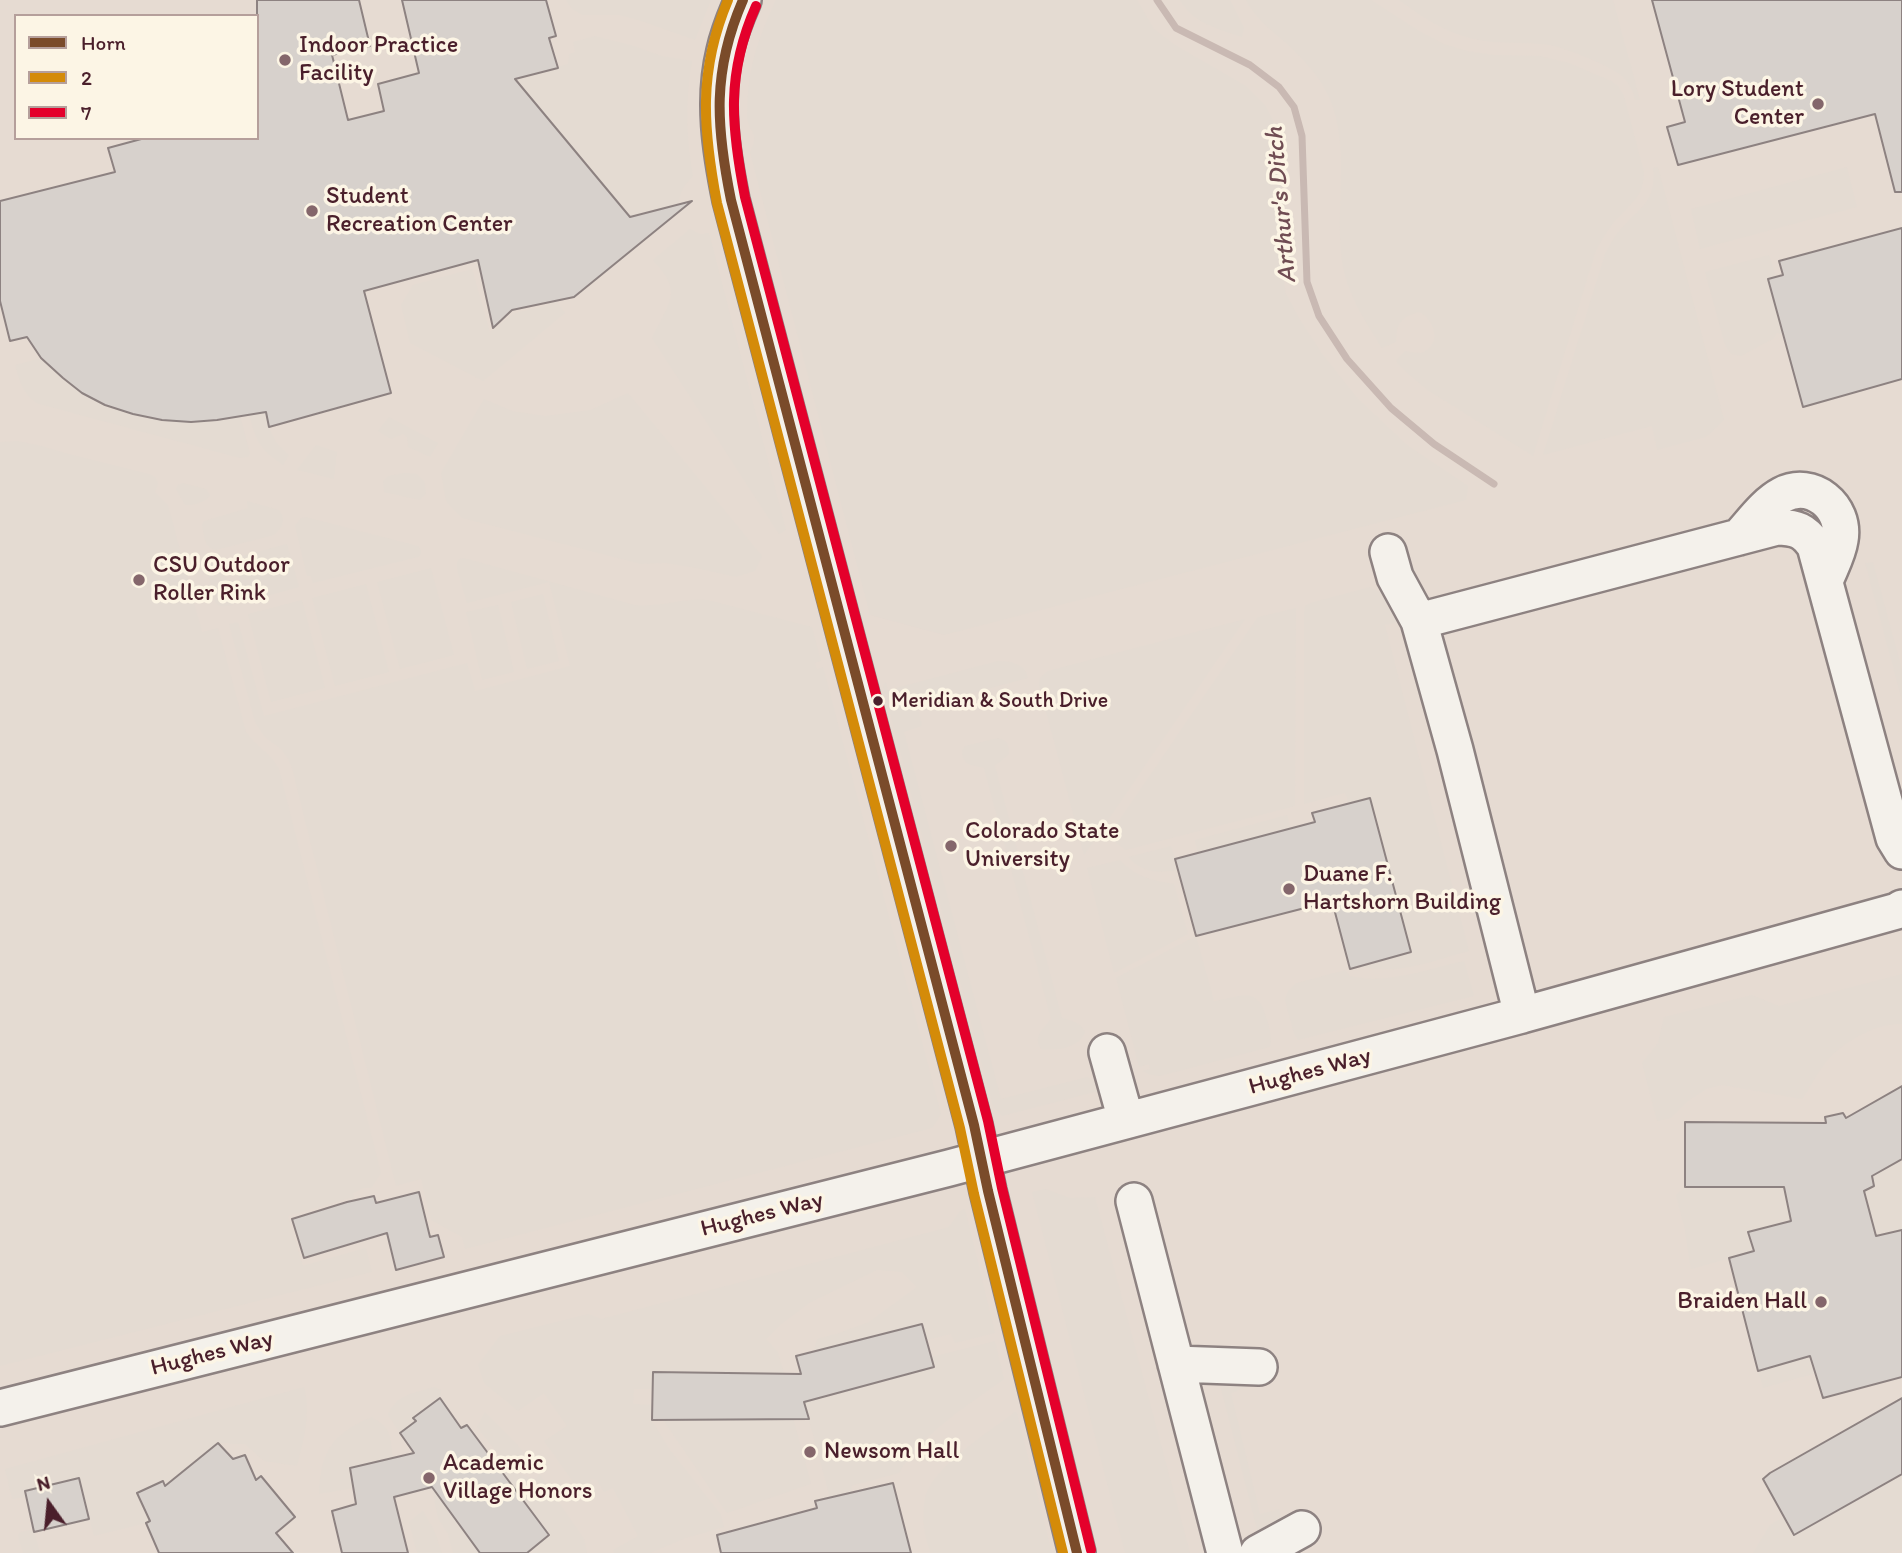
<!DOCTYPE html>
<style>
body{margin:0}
#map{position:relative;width:1902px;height:1553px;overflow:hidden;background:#f0ebe3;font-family:Itim,sans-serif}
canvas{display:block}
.legend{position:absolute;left:14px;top:14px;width:245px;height:126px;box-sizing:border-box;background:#fcf5e5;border:2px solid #b59f9b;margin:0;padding:9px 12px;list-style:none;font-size:21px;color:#4a1f2b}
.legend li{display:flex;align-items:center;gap:14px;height:35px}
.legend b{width:35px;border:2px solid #b59f9b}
.north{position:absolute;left:14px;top:1469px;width:70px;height:70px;-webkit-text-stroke:5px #fcf5e5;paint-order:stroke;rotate:345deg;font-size:19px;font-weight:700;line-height:28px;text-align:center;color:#4a1f2b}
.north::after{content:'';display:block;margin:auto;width:24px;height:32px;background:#4a1f2b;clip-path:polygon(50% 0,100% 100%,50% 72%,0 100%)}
</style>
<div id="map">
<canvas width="1902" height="1553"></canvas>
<ul class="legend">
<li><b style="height:9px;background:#7a4b2a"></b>Horn</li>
<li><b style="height:9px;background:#d48b09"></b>2</li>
<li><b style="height:9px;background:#e4002b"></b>7</li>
</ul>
<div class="north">N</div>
</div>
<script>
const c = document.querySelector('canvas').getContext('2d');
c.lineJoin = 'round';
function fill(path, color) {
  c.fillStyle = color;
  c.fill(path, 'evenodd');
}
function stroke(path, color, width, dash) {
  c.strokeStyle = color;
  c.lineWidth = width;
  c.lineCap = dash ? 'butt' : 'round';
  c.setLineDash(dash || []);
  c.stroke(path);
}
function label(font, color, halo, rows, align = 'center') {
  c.font = font + ' Itim,sans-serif';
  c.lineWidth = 7;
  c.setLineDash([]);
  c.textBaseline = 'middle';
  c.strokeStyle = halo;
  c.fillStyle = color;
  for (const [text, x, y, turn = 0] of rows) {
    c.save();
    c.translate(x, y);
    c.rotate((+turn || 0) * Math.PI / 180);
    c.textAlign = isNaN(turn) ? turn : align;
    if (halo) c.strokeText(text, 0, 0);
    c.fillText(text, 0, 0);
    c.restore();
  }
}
const built = new Path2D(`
 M0 0H1902V1553H0ZM16 16H257V138H16Z`);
const green = new Path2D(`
 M566 0H711L695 40 638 20 619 15H582L572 9Z
 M776 0H1137L1154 29 1175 45 1246 86 1265 105 1277 129 1283 162 1281 260 1286 294 1300 320 1323 355 1358 399 1407 445 1468 486 1466 500 944 635 870 615 750 152C761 132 748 133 747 117 747 106 748 94 749 83 752 54 764 26 776 0Z
 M1180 0H1230L1244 28 1242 37C1218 29 1193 23 1180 0Z
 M1246 0H1371L1419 31 1444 44 1467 51 1494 55 1540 56 1569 63 1611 81 1619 87 1624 96 1644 172C1644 197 1630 204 1615 221 1607 230 1602 240 1596 250L1533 456 1429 391 1406 372 1396 361 1405 351C1412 352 1421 355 1427 350 1442 339 1432 318 1419 312 1400 318 1397 323 1396 342L1382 348C1365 321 1347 294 1342 261 1335 209 1349 157 1333 107 1325 82 1305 60 1286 43 1271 30 1255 18 1246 0Z
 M1399 0H1613L1640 100H1635C1633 91 1630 84 1623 77 1611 66 1566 48 1549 45 1525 41 1499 45 1474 39 1446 33 1422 17 1399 0Z
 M595 36 634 46 662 56 692 61C685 104 686 134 693 176 684 185 679 192 679 205L630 217 530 97 523 99 517 79 568 64 569 54 575 52 573 42Z
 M1658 167 1724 420 1706 437 1657 450 1652 426 1543 455 1605 254C1610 245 1614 237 1620 230 1639 209 1657 201 1653 168Z
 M1847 167 1857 207 1700 249 1691 209Z
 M690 229 700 234 709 233 786 530 779 534 652 338C669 302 684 293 653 260Z
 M1769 255 1776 277 1783 335 1777 333 1773 339 1741 356 1731 354 1725 345 1705 272Z
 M472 269 490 332 515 313 549 305 548 291 565 313 483 381 410 343 401 305 413 285Z
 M41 358 105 405 133 414 162 420 191 422 240 416 250 453 248 457 240 458 39 404C23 396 20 381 15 365Z
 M628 393 762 556 755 571 736 577 696 568 665 563 641 564 462 518 446 501 441 473 484 399 512 411 545 416 590 410Z
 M264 404C269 427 270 440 289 455L283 465C256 446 256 440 248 409Z
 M389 417 438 443 430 457 408 447 407 437 403 434 391 439 378 431Z
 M17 441 38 445 69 454 149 474 155 477 158 484 155 492 168 505 202 632 218 628 246 732C255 746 271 753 279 769L381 1173 371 1188H363L353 1193 354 1197 288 1216 303 1266 366 1248 372 1272 0 1366V442Z
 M316 445 337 452 334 479 297 470Z
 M404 473 417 474 425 483 426 494 419 500 384 492 383 481 388 476Z
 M183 483 206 489 210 495C205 503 194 505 185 505L176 489 178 485Z
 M247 501 279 510C286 519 283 527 274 535L216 550C204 548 204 535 202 525L204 521 248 508Z
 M306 517 418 546 421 550V554L418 557 313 583 311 576H307L295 526 301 518Z
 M287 544 299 587 245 602 234 558Z
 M464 558 635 605C659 608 683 597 708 600L812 627 821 661 815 663 817 669 823 667 941 1114 932 1128 465 1249 462 1237 431 1220 421 1179 396 1186 292 768 288 759 281 749 265 737 255 722 229 624 238 622 264 716 467 663 475 691 570 666 549 582 467 603 457 569V563L459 559Z
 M222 561 233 605C225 606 219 609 215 601L206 568 211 563Z
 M1873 562 1902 670V700L1865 563Z
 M431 568 454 655 400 669 377 582Z
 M366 584 389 672 335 686 312 598Z
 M1370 587 1398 601 1403 621 1385 625 1469 951C1434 960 1396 977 1360 966L1411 952 1371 798 1349 803 1345 793 1304 804V612L1305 606 1310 603Z
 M543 594 559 661 527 669 511 602Z
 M302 600 325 688 271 702 248 614Z
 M498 605 514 672 482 680 466 612Z
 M1296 608 1295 806 1126 850 1108 837 1258 617Z
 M1245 619 1084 855 1039 685 1040 678 1048 671Z
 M998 661C1012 661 1025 664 1028 678L924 706 921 697 909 700 911 710 918 708 922 726 904 732 1001 1099 1087 1077C1094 1080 1097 1083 1099 1091L1002 1116 993 1106 883 686 886 682 888 690Z
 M998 738C1007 740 1009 744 1009 754L995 766 1062 1018C1073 1021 1080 1022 1085 1032 1080 1048 1056 1051 1041 1049 1032 1037 1044 1028 1051 1019L984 768C971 764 963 767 962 751L965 746Z
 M1287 815 1290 828 1198 853 1195 840Z
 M1171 846 1179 870C1156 873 1145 874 1128 857Z
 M1120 860C1136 877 1151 880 1174 884L1188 934 1114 973 1087 868Z
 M1196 936 1214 1001C1242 997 1258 984 1267 1020 1270 1030 1272 1037 1270 1047L1160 1076 1151 1075 1142 1071 1150 1069 1149 1064 1139 1067 1116 978Z
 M1464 961 1474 996 1298 1040 1294 1034 1285 1000 1288 991 1297 983 1345 970 1350 976C1388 985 1427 969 1464 961Z
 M1902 974V1024C1877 1023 1852 1038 1833 1054 1822 1064 1811 1086 1802 1099L1722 1085 1706 1089 1688 1101 1671 1118 1657 1121 1642 1063 1658 1043 1664 1017 1752 995 1779 1006Z
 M1902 1159V1230L1876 1236 1864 1192 1874 1186 1872 1176Z
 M1685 1187 1825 1188 1789 1210 1791 1221 1749 1232 1754 1251 1691 1269 1685 1230 1676 1195Z
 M1046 1189 1070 1198 1095 1197 1190 1553H1125L1032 1192Z
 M965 1209 995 1333 955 1343 951 1334 927 1340 922 1325 814 1351 817 1339 839 1333 869 1322 917 1287 902 1272 877 1270 809 1303 781 1324 766 1339 778 1353 784 1373 654 1372 652 1389H634L633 1404 653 1405 652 1421 670 1450 721 1515 724 1527 686 1538 650 1553H614L613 1550 638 1536 613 1488 604 1492 597 1480 591 1479 587 1490 582 1494 544 1441 567 1426 544 1393 518 1411 484 1383 478 1365 500 1336 588 1314 601 1319 949 1227 961 1210Z
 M995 1341 1004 1379C970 1404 919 1435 899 1473L851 1486 853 1499 832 1505 804 1402 933 1368 931 1357Z
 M1811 1356 1816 1373 1763 1388 1758 1371Z
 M1218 1377 1246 1379 1248 1387 1231 1393 1260 1514 1279 1509 1282 1520 1258 1533Z
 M304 1387C311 1414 304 1440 297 1466L264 1461 245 1444 218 1443 177 1477 167 1488 163 1481 137 1493 144 1508H146L152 1520 146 1523 94 1536 79 1479 25 1491 26 1497 12 1499 5 1469Z
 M434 1387 441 1390 440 1398 414 1419 416 1421 400 1433 388 1415C396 1394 415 1393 434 1387Z
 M485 1412 517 1444 536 1469 533 1471 505 1463 477 1427Z
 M1015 1412 1017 1413 1052 1553H931C924 1536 921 1518 925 1499 931 1468 990 1431 1015 1412Z
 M371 1417C392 1427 390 1437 393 1458L353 1488 319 1494C321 1451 331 1435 371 1417Z
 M793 1417 811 1484 727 1513 663 1420 788 1419Z
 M498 1467 535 1479 540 1475 584 1539 587 1553H534L531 1549 549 1535Z
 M1902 1474V1549L1885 1553H1753L1770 1525 1784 1517 1794 1535Z
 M432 1487 480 1553H453L448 1534 438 1518Z
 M423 1511 434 1530 442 1553H417L409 1522Z
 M30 1530 34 1532 40 1553H23L18 1536 20 1532Z`);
const stream = new Path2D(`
 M1157 0 1176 28 1250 65 1279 87 1294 107 1302 136 1307 282 1319 316 1347 359 1391 408 1434 444 1494 484`);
const building = new Path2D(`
 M257 0H359L370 46 332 55 348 120 384 111 378 84 419 73 402 0H546L556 36 549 38 558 68 515 79 630 217 692 201 574 297 512 310 493 328 478 260 364 291 391 393 269 427 266 412 217 420 191 422 162 420 133 414 105 405 82 393 63 378 41 358 27 337 10 341 0 301V201L115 172 108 148 145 138H257Z
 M1652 0H1902V192H1895L1875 114 1678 165 1667 127 1685 122Z
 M1902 228V379L1803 407 1768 279 1783 275 1779 261Z
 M1370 798 1411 952 1350 969 1332 901 1196 936 1175 859 1315 822 1312 813Z
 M1902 1086V1159L1872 1176 1874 1186 1864 1191 1876 1236 1902 1230V1377L1823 1398 1810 1356 1758 1371 1729 1258 1754 1251 1748 1232 1791 1221 1784 1187H1685V1122L1826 1123 1825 1117 1843 1113 1846 1118Z
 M419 1192 430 1237 438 1235 444 1257 396 1270 387 1233 304 1258 292 1219 347 1202 374 1196 376 1203Z
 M922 1324 934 1367 804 1402 809 1419 652 1420 653 1372 801 1374 796 1356Z
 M440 1398 461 1428 467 1425 549 1535 527 1553H480L432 1487 394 1497 408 1553H342L332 1511 356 1504 350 1468 414 1453 400 1433 416 1421 413 1418Z
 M1902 1398V1474L1794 1535 1763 1479 1770 1473Z
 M218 1443 233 1459 245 1455 256 1480 261 1476 295 1517 276 1533 293 1553H159L146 1523 150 1521 137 1493 163 1481 165 1486Z
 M79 1478 89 1519 34 1532 25 1491Z
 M893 1483 911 1553H721L717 1535 817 1508 815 1501Z`);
const minor = new Path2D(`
 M743 0C736 16 729 33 725 51 713 100 721 151 731 200L974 1125 988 1191 1077 1553
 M1739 537C1752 523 1765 504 1782 495 1812 479 1846 507 1840 540 1838 554 1830 568 1825 581
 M1388 552 1395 577 1419 621
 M1902 851 1894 838 1815 546C1804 530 1797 528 1777 527L1419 621 1455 750 1522 1015 1897 911 1902 908
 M1107 1052 1126 1120
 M1134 1201 1225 1553
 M1176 1364 1259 1367
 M0 1408 949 1168 1522 1015
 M1258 1553 1302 1529`);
const bus1 = new Path2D(`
 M743 0C712 71 716 126 731 200L974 1125 988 1191 1077 1553`);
const bus2 = new Path2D(`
 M728 0C698 71 703 129 717 203L960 1128 974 1194 1063 1553`);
const bus3 = new Path2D(`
 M756 6C726 74 731 126 745 197L988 1121 1002 1188 1091 1550`);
const markers = [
 [285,60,7,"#84666b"],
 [1818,104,7,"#84666b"],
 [312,211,7,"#84666b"],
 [139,580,7,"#84666b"],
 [878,701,6,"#4a1f2b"],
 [951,846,7,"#84666b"],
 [1289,889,7,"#84666b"],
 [1821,1302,7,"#84666b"],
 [810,1452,7,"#84666b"],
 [429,1478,7,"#84666b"]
];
const busNames = [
 ["Meridian & South Drive",891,701]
];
const poiNames = [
 ["Indoor Practice",299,46],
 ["Facility",299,74],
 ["Lory Student",1804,90,"right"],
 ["Center",1804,118,"right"],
 ["Student",326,197],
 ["Recreation Center",326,225],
 ["CSU Outdoor",153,566],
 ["Roller Rink",153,594],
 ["Colorado State",965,832],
 ["University",965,860],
 ["Duane F.",1303,875],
 ["Hartshorn Building",1303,903],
 ["Braiden Hall",1807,1302,"right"],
 ["Newsom Hall",824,1452],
 ["Academic",443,1464],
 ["Village Honors",443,1492]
];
const streetNames = [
 ["Hughes Way",1310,1072,-15],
 ["Hughes Way",762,1215,-14],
 ["Hughes Way",212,1354,-14]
];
const waterNames = [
 ["Arthur's Ditch",1282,205,-95]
];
fill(built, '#e6dbd2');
fill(green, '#e4dbd2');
stroke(stream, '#c9b9b3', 7);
fill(building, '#d7d1cc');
stroke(building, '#8d8281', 2);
stroke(minor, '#8d8281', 40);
stroke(minor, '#f4f1eb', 35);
stroke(bus1, '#7a4b2a', 10);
stroke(bus2, '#d48b09', 10);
stroke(bus3, '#e4002b', 10);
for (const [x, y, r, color] of markers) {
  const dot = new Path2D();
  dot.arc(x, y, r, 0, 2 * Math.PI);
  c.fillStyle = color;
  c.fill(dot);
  stroke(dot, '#fcf5e5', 2.5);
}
label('22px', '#4a1f2b', '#fcf5e5', busNames, 'left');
label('24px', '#4a1f2b', '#fcf5e5', poiNames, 'left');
label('24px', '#4a1f2b', '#fcf5e5', streetNames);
label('italic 26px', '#704d53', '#fcf5e5', waterNames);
</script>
